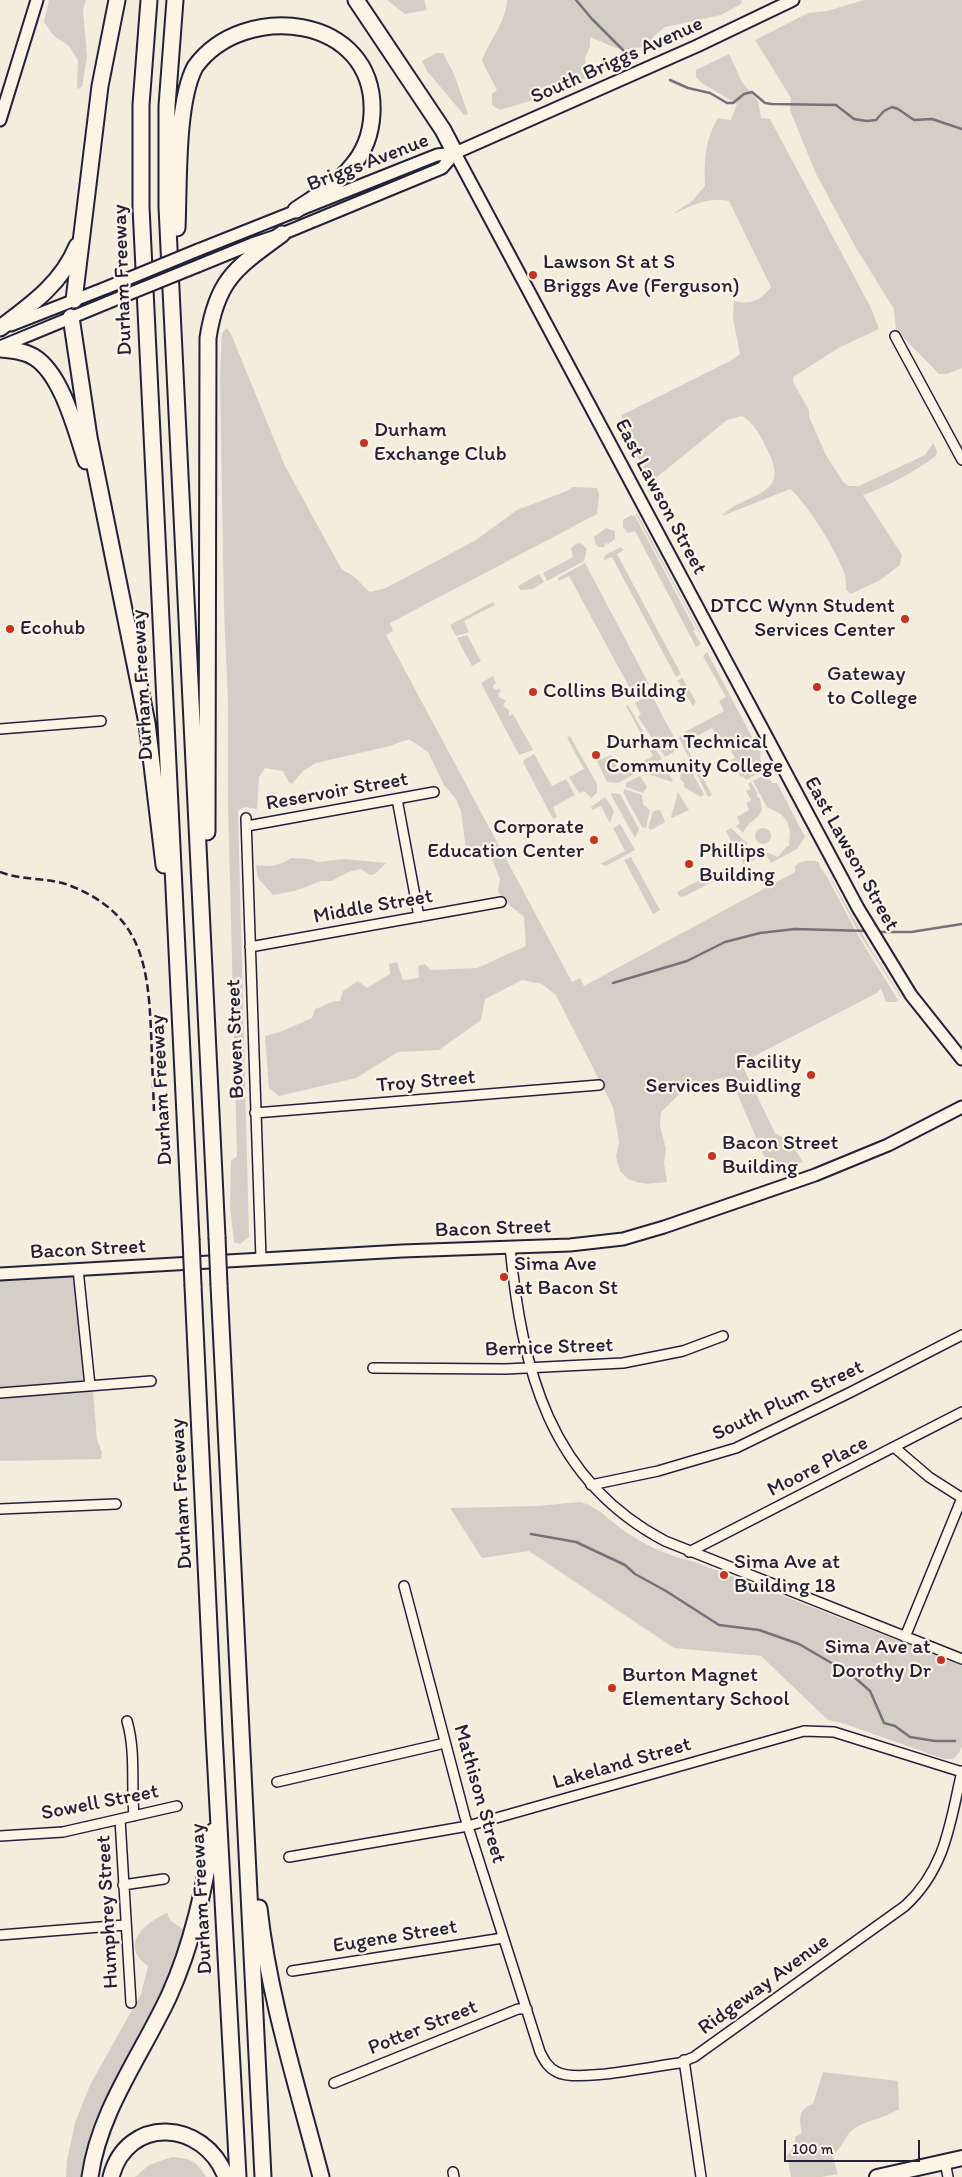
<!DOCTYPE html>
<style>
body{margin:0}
#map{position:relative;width:962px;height:2177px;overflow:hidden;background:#f3edde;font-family:Itim,sans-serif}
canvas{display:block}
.scale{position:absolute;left:784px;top:2140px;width:136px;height:22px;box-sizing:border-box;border:2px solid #22223b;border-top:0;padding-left:6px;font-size:15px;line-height:18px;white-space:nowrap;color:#22223b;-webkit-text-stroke:4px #fcf5e5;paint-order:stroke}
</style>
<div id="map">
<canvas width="962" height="2177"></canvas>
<div class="scale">100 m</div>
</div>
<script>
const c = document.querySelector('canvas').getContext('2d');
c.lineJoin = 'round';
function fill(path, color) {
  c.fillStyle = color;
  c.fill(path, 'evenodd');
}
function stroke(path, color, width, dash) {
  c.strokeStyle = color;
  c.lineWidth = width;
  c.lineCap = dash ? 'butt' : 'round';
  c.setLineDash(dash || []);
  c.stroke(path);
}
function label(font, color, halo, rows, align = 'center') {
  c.font = font + ' Itim,sans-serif';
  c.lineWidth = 4.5;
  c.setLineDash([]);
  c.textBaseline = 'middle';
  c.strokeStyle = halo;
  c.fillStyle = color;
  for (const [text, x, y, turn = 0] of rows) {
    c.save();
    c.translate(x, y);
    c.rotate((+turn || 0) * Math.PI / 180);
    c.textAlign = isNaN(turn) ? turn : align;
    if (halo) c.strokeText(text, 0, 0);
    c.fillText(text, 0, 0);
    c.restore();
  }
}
const green = new Path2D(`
 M49 0H86L83 10 87 56 82 87 77 89 78 60 69 46 54 36 44 22Z
 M387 0H424L427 10 405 14Z
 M507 0H742L741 4 721 15 665 27 653 37V45C642 47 628 51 616 48 609 46 599 40 590 37V46L585 58 587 78 533 100 500 110 492 105V94L497 90 482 61C489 40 506 23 507 0Z
 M864 0H962V368L947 374H939L896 330 894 309 856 248 816 174 790 110 791 98 755 40 808 13 827 11Z
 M436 53H443L454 74 468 114 464 115 427 71 422 61Z
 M729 54 742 82 758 101 761 118 770 119 871 308 879 329 840 347 793 377V382L809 410V417L826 455 843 482 849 486H859L925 455 933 443 937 451 936 456C914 472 889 486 863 495L902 555 900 565 880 580 851 594 846 590C846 585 846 579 845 575 838 553 807 503 790 489L722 516C745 491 793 499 767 449 760 435 755 424 742 416L727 420 656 478 647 472 620 429 622 415 730 361 740 354 733 318 734 301C751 305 760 301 771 287L729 201C706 197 694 205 673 214L692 201 705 186C704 161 705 139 718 118L731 120 737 104 703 84 696 77V70Z
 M227 328 231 334 285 466 342 570C356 575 359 583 370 592L386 588 476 540 517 510 567 491 573 487 597 488 599 494 597 514 390 623 393 631 386 635 572 982 580 978 584 986 795 872V866C801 860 811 860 819 862L820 867 826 875 859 937 898 1000 895 1002H886L881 988 877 993 741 1063 775 1133 790 1142 803 1162 773 1171 764 1156 733 1084 722 1078 686 1088 661 1112 660 1126 666 1149 664 1163 667 1182 647 1184 637 1182 628 1179 620 1171 616 1157 619 1142 613 1107 556 995 542 984 522 980 485 999 481 1020 439 1050 398 1052 356 1078 279 1096 269 1088 265 1036 280 1032 312 1018 315 1009C326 1006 325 1002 340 1001L343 991 358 981 367 988 390 974 389 964 397 962 403 980 419 978 418 966 425 964 431 970 477 968 526 946 524 917 507 903 498 892 500 879 488 850H479L471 854 466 849 461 811 456 799 444 785 428 752 409 739 390 746 316 763 303 771 292 784 288 781 283 771 265 768 259 777 257 809 245 807 238 811 249 1237 240 1244 234 1242 230 1207 231 1161 237 1156 228 803V703L224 609 220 376 222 333Z
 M637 513 700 632V634L636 515Z
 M631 515 635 516 695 629 693 631 701 644 696 647 635 531 628 533 623 527V520Z
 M606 528 615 531V539L608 544 605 543 604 547H598L595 543 594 537Z
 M578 543 582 544 587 549 584 561 547 581 543 573 573 557 571 548Z
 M621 547 624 550 617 554 681 674 676 677 612 557 604 560 605 555Z
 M585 563 649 684 643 685 641 694 633 699 634 696 569 576 559 581 558 578Z
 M539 574 544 582 533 589 520 590 518 586Z
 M493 602 495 605 464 621 469 632 456 636 450 625Z
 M467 635 481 661 472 666 457 638Z
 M707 652 761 754 760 759 765 769 746 780 743 776 741 777 731 760 735 758 730 749 727 750 718 733 716 734 712 728 689 740 692 747 688 750 712 795 708 797 679 738 683 733 724 711 719 701 726 697 703 656Z
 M493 676 496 683 493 686 494 689 497 690 499 688 501 690 498 694 500 698 506 700 503 706 509 710V716L513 714 533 750 519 755 481 683Z
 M682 677 696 702 693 706 677 680H680Z
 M651 694 677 743 674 752 665 757 638 717 641 714 635 703Z
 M628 705 644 733 662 759 618 783 607 782 597 761 611 755 621 773 653 756 626 706Z
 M570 736 597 784V793L591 798 584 791 579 793 569 777 584 769 567 738Z
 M534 754 552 786 566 779 575 795 553 807 557 817 553 819 523 762 525 759Z
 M684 758 704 794 701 797 684 787V783L680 779Z
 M663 763 673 781 672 782 648 774 647 772Z
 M767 773 772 783H777L805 837 797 849 771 863 766 855V852L778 857 787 846H789L790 832 787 821 781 814 767 807 753 781Z
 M640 776 647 787 643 793 626 787V783Z
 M751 782 758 794 756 796 760 799 762 810C758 820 748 821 743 833L736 826 740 823 737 817 749 810 746 803 751 800 746 791 751 789 748 784Z
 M625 789 642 795 643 804 650 810 646 828 642 827 623 792Z
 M678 792 689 810 672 818 671 817Z
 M612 793 620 794 639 829 635 838 611 795Z
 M605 797 614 811 610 823 601 806 592 810 591 807Z
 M660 810 665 822 651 830 648 828 653 811Z
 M620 824 635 850 606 866 600 864 625 851 613 828Z
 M755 836a8 8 0 1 1 16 0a8 8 0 1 1-16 0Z
 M731 828 748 844 742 848 747 858 754 855 756 859 748 863 747 861 744 862V865L726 831Z
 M631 857 660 910 653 914 624 860Z
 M291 858 310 859 318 862 344 859 386 863 375 874 370 875 361 869 351 871 331 881H321L295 891 273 895 258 878 256 865C270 867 279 866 291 858Z
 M824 866 872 951 901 996V998L860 935Z
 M721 869 723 873 722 877 683 897 679 896 677 892Z
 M75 1272 87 1384 0 1391V1276Z
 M93 1390 97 1440 102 1452 101 1459 0 1461V1396Z
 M580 1502C598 1506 611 1522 626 1532 648 1547 669 1556 695 1562L962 1665V1746L959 1753 953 1759H944L845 1724 828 1720 761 1656 674 1648 529 1551 482 1558 450 1508 538 1506Z
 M167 1913 171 1921 184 1930C178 1961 164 1987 149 2015 122 2066 90 2119 83 2177H66L67 2160 75 2123 90 2085 141 1994 148 1966C119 1945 144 1923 167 1913Z
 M823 2072 898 2081 899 2109C884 2119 867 2120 855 2128 843 2136 844 2148 832 2155L838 2174 822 2177H791L787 2156 795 2145V2137L802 2133C799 2121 798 2108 813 2104Z
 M172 2157C191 2159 196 2160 206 2177H135L149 2165Z`);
const stream = new Path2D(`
 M576 0 592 19 631 58
 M670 80 688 88 710 93 727 103H733L744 94 752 92 765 103 772 104 836 105 854 119 867 121 876 120 884 111 892 107 898 109 914 120 932 119 962 129
 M878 932H911L962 924
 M613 983 687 961 725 942 760 933 795 929 867 931
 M531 1534 576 1542 625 1565 635 1574 666 1591 719 1625 759 1630 799 1644 852 1675 870 1691 884 1723 895 1726 910 1737 935 1741H955`);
const minor = new Path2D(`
 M895 336 962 460
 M0 729 101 721
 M397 799 419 917
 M246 818 261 1259
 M247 826 434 792
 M250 947 501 902
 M255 1113 599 1085
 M510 1247C522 1369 549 1480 665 1541L962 1659
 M78 1269 90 1386
 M373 1368 506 1369 623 1363 683 1351 723 1336
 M0 1393 151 1381
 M894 1447 929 1477 962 1498
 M591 1485 658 1471 736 1448 851 1392 962 1335
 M0 1509 116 1504
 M689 1552 962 1412
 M404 1586 465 1817 540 2052C544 2060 548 2068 557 2072 576 2083 654 2066 679 2063L694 2057 905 1906C946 1868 950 1823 962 1771
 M905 1637 962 1498
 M127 1721C136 1752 131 1784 134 1816
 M277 1782 445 1743
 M120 1819 131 2003
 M0 1836 63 1832 177 1806
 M289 1857 468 1826 804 1731 834 1732 962 1772
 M123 1885 164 1879
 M0 1935 125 1925
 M292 1971 503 1938
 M684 2060 701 2177
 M334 2083 518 2009H527
 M945 2162 948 2177
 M453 2172 454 2177`);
const tertiary = new Path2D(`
 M0 120 37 0
 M455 153 858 908 911 995 962 1059
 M198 250 437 155 455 153 697 46 793 0
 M198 266 252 244 282 234 442 168 455 153
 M11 325 108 287
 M0 347 109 302
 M0 1274 402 1251 570 1245 623 1239 664 1227 815 1175 888 1145 962 1107`);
const primary = new Path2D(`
 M877 2177 962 2158`);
const motorway = new Path2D(`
 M149 0 141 105V207L191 1239
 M175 0 167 106V207L217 1237
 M356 0 443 130 455 153
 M177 228C179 185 176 103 195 67 243 0 377 14 372 114 371 133 364 152 352 166 337 185 315 197 296 210
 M74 300 100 86 117 0
 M71 317 89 437 147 723 164 865
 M0 328C31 305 62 283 77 246
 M0 349C12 350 24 351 34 357 62 374 76 431 86 461
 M207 832 208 338C217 279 236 268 282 234
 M219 1285 263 2177
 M193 1286 214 1734 238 2177
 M259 1908C269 1999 298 2088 321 2177
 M90 2177C99 2111 141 2056 169 1996 193 1943 204 1888 214 1831
 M111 2177C127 2115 204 2119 226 2177`);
const rail = new Path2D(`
 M0 872C23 881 49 877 71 886 141 914 148 964 151 1031 152 1058 153 1085 154 1111`);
const tertiaryBridge = new Path2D(`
 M108 287 198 250
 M109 302 198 266`);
const motorwayBridge = new Path2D(`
 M217 1237 219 1285
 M191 1239 193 1286`);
const markers = [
 [533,275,5,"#c8321e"],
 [364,443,5,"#c8321e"],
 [905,619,5,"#c8321e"],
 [10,629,5,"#c8321e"],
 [817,687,5,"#c8321e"],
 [533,692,5,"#c8321e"],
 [596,755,5,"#c8321e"],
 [594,840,5,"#c8321e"],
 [689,864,5,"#c8321e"],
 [811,1075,5,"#c8321e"],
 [712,1156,5,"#c8321e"],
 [504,1277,5,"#c8321e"],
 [724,1575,5,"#c8321e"],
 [941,1660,5,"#c8321e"],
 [612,1688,5,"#c8321e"]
];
const streetNames = [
 ["South Briggs Avenue",617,61,-24],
 ["Briggs Avenue",368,163,-21],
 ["Durham Freeway",123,280,-92],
 ["East Lawson Street",660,497,62],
 ["Durham Freeway",143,685,-93],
 ["Reservoir Street",337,792,-10],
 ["East Lawson Street",851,854,61],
 ["Middle Street",373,907,-10],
 ["Bowen Street",236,1039,-92],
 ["Troy Street",426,1082,-5],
 ["Durham Freeway",162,1090,-93],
 ["Bacon Street",493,1229,-2],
 ["Bacon Street",88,1250,-3],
 ["Bernice Street",549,1348,-2],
 ["South Plum Street",788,1401,-25],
 ["Moore Place",818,1467,-27],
 ["Durham Freeway",182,1494,-93],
 ["Lakeland Street",622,1764,-16],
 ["Mathison Street",479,1794,74],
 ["Sowell Street",100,1803,-11],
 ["Durham Freeway",202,1899,-93],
 ["Humphrey Street",108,1912,-93],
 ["Eugene Street",395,1937,-9],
 ["Ridgeway Avenue",764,1985,-36],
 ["Potter Street",423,2028,-22]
];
const poiNames = [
 ["Lawson St at S",543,263],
 ["Briggs Ave (Ferguson)",543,287],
 ["Durham",374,431],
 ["Exchange Club",374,455],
 ["DTCC Wynn Student",895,607,"right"],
 ["Services Center",895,631,"right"],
 ["Ecohub",20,629],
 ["Gateway",827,675],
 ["to College",827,699],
 ["Collins Building",543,692],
 ["Durham Technical",606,743],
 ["Community College",606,767],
 ["Corporate",584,828,"right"],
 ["Education Center",584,852,"right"],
 ["Phillips",699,852],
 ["Building",699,876],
 ["Facility",801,1063,"right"],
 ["Services Buidling",801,1087,"right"],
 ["Bacon Street",722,1144],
 ["Building",722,1168],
 ["Sima Ave",514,1265],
 ["at Bacon St",514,1289],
 ["Sima Ave at",734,1563],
 ["Building 18",734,1587],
 ["Sima Ave at",931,1648,"right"],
 ["Dorothy Dr",931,1672,"right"],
 ["Burton Magnet",622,1676],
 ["Elementary School",622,1700]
];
fill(green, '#d4cfc6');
stroke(stream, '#75727b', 2.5);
stroke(minor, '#22223b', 12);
stroke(tertiary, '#22223b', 15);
stroke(primary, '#22223b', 18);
stroke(motorway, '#22223b', 19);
stroke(minor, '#fcf5e5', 9);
stroke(tertiary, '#fcf5e5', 11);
stroke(primary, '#fcf5e5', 14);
stroke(motorway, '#fcf5e5', 15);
stroke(rail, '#22223b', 2.5, [8, 4]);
stroke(tertiaryBridge, '#22223b', 15, []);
stroke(motorwayBridge, '#22223b', 19, []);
stroke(tertiaryBridge, '#fcf5e5', 11);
stroke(motorwayBridge, '#fcf5e5', 15);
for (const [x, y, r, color] of markers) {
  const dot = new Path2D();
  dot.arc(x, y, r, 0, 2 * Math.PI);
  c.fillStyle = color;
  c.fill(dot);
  stroke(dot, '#fcf5e5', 2);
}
label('21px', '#22223b', '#fcf5e5', streetNames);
label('21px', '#22223b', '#fcf5e5', poiNames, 'left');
</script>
